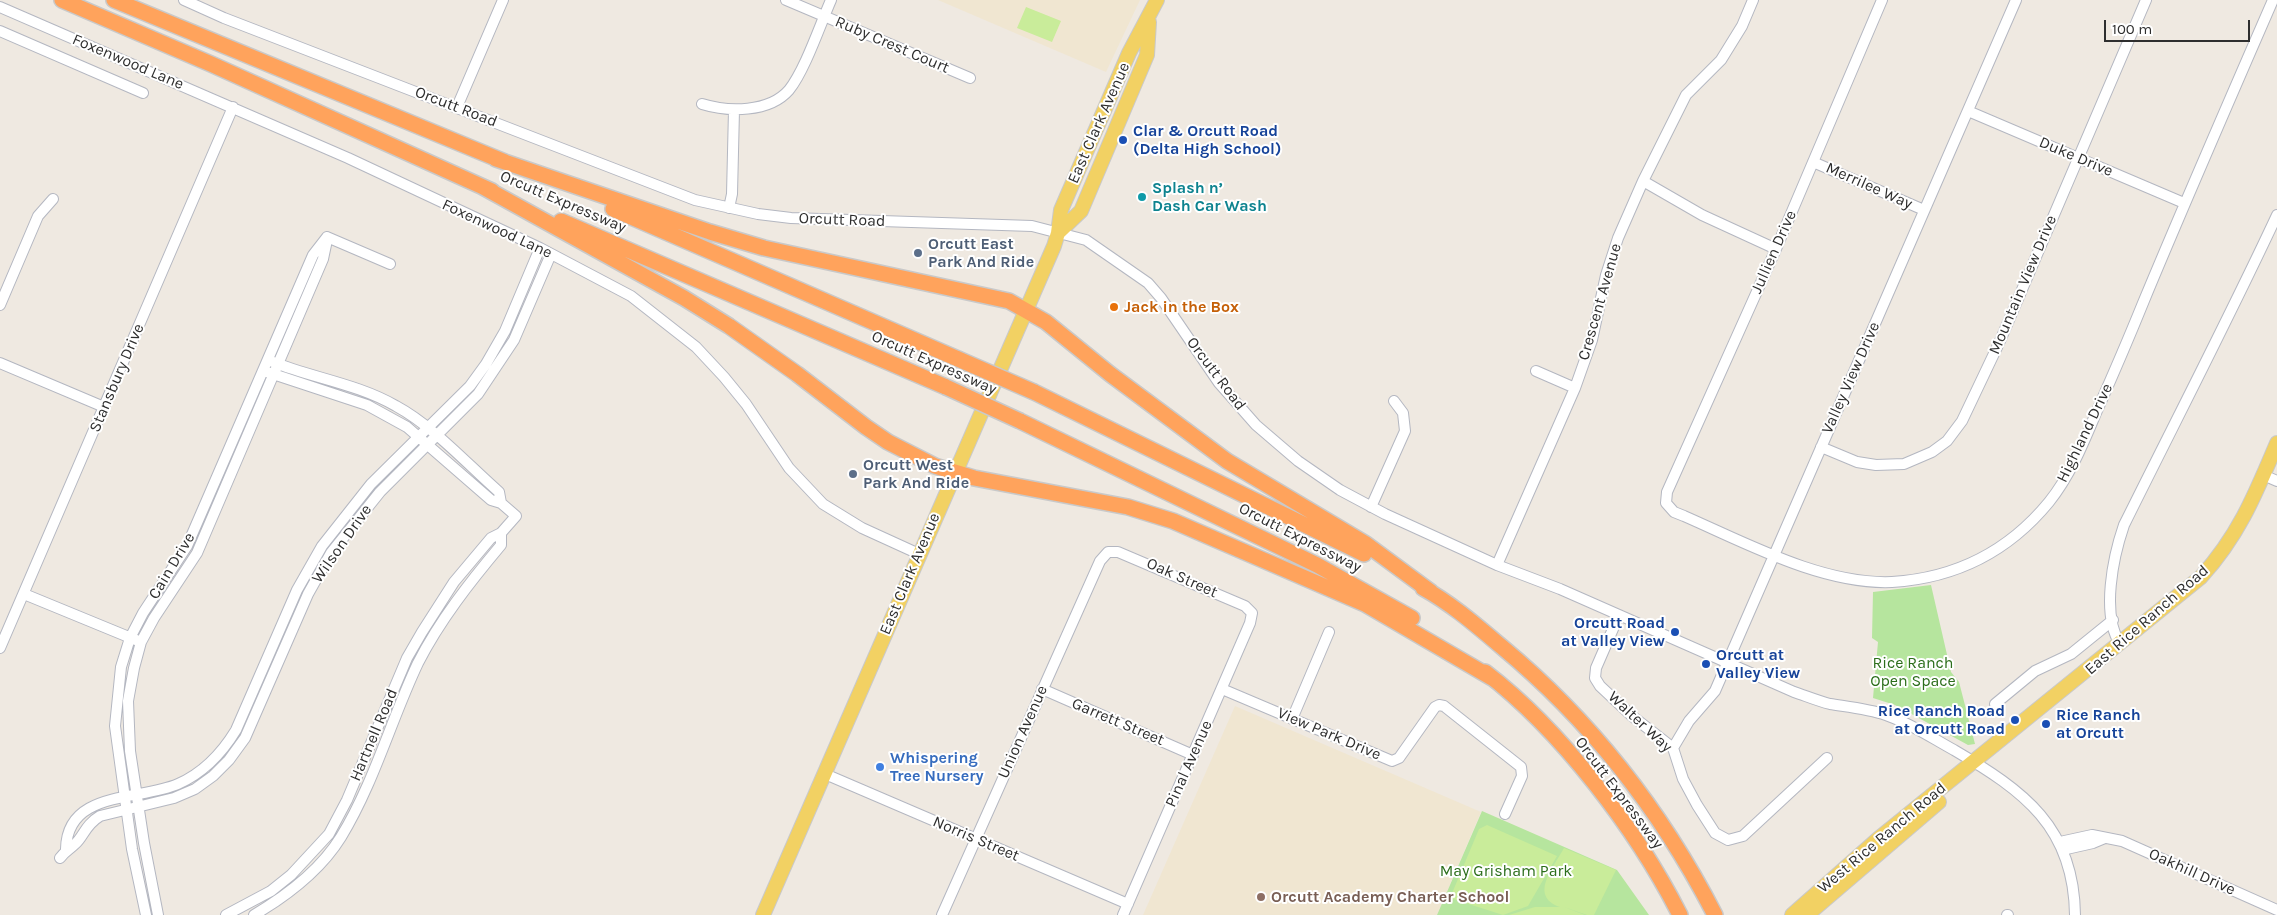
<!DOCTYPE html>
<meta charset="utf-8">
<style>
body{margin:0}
#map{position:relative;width:2277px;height:915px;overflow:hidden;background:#efe9e1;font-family:Karla,sans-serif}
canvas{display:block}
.scale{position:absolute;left:2104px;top:20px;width:146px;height:22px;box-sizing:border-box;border:2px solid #2e2e2e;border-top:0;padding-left:6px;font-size:15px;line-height:18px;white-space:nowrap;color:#2e2e2e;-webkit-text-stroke:4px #fff;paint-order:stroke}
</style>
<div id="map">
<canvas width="2277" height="915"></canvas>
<div class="scale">100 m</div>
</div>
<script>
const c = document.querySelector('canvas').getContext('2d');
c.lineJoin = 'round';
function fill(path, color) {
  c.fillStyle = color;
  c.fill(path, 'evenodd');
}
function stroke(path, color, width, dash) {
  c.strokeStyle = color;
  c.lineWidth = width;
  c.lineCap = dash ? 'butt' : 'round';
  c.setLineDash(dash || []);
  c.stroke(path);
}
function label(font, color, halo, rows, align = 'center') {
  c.font = font + ' Karla,sans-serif';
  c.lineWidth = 4;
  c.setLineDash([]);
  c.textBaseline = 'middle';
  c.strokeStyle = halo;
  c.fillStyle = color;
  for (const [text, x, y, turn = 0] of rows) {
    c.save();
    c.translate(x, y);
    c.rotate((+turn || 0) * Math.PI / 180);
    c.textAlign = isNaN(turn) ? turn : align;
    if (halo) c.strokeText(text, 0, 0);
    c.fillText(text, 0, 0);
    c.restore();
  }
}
const education = new Path2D(`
 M938 0H1140L1106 72Z
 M1235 706 1481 812 1437 915H1143Z`);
const green = new Path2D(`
 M1931 585 1951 672 1959 682 1975 744 1968 745 1895 705 1873 698 1878 642 1872 638 1873 592Z
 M1482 811 1617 870 1649 915H1437Z`);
const pitch = new Path2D(`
 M1026 7 1061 21 1052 42 1017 28Z
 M1487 825 1557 856 1528 906 1503 915 1450 898 1479 829Z
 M1564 848 1616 870 1594 915H1587L1564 907 1585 915H1509L1535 907H1560C1528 896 1554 867 1564 848Z`);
const minor = new Path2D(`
 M184 0 224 18 695 200 758 214 791 218 1032 226 1086 240 1148 283 1161 298 1219 383 1256 425 1298 461 1340 490 1385 514 1497 565 1560 589 1794 692C1806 696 1818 701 1830 704 1849 707 1869 709 1886 715 1910 723 1932 738 1954 750 2024 791 2074 827 2075 915
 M786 0 970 78
 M1882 0 1776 249 1667 492 1666 503 1674 512 1684 516C1746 543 1823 585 1892 582 1956 578 2008 552 2049 502 2070 476 2083 444 2096 413 2112 377 2128 340 2143 303 2185 202 2229 101 2273 0
 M0 7 348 158 540 248 631 296 696 347 724 377 746 404 789 468 823 504 862 528 919 554
 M0 31 143 93
 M702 104C728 112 769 113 789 90 805 70 820 25 831 0
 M457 107 503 0
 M1968 111 2184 203
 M1813 162 1924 210
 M1643 181 1702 215 1776 249
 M729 208 732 194 734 110
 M327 237 390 264
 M0 305 38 216 53 199
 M273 362C313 378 358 384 396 406 433 426 467 464 499 492L501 503
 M0 363 104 407
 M1536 371 1575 388
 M1821 447 1857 462 1876 465 1904 464 1932 452 1947 441 1962 421 2000 341 2146 0
 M2263 475 2277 481
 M1371 507 1405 431 1403 413 1394 401
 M1497 565 1575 388 1592 340 1606 275 1618 238 1643 181 1686 95 1721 60 1742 26 1753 0
 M24 594 136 640
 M1619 615 1596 668 1595 678 1600 686 1632 716 1673 748 1683 779 1697 805 1715 833 1728 840 1743 836 1827 758
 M2120 644C2101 614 2113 557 2124 525 2175 422 2228 320 2277 215
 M0 648 233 107
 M1042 689 1193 755
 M1222 689 1392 761 1399 758 1435 707 1439 705 1444 706 1521 767 1522 776 1505 814
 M1995 704 2035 671 2071 654 2113 620
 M1292 719 1329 632
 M1673 748 1689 721 1715 691 2016 0
 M825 774 1128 904
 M2060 842 2092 835 2122 841 2277 910
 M66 849C67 790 139 801 178 784 203 773 222 753 236 730L297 590 322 546 371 484 470 386 486 364 505 331 540 248
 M2062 850 2093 843 2105 838
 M60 858C65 851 69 850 75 844 84 836 85 825 100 816L174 798 195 789 213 776 229 760 245 738 308 594 331 553 380 492 478 394 514 340 551 254
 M146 915 132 849 115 726 121 667 130 638 143 613 187 546 313 255 327 237
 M158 915 144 843 130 751 128 701 134 668 141 642 154 618 197 553 323 259 327 240
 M226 915 271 891 291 875 329 834 347 800 407 658 422 632 454 582 491 538 501 533 516 516 501 503 491 500 407 427 367 405 264 371
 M254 915C288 895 320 871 341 837 374 783 391 720 418 663 440 620 470 582 501 545V533
 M942 915 1100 561 1108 552H1118L1245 606 1252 613 1250 623 1123 915
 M2007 915H2008`);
const major = new Path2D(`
 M1058 233 1081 211 1147 55 1149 22
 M763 915 1054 246 1058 233 1061 210 1129 53 1157 0
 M1792 915 1878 839 2201 577C2239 535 2255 495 2277 443
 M1807 915 1939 802`);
const highway = new Path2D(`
 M62 0 211 64 492 191
 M114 0 505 162
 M496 159 710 232 764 248 1009 301 1046 322 1110 374 1227 461 1366 544 1431 592
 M483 187 684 298 729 326 797 374 866 427 888 442 935 466 974 478 1128 507 1173 521 1365 604 1492 678
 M613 209 958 359
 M561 221 946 387
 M1034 392 1364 554
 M1020 421 1317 565 1412 618
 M1423 588C1452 604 1477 626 1502 647 1591 721 1662 812 1715 915
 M1485 672C1561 730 1637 830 1680 915`);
const highwayBridge = new Path2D(`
 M958 359 1034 392
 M946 387 1020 421`);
const markers = [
 [1123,140,5,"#1a4fb4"],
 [1142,197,5,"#0f9aa8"],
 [918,253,5,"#5c6f8a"],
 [1114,307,5,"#e8710a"],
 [853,474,5,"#5c6f8a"],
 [1675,632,5,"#1a4fb4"],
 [1706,664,5,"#1a4fb4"],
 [2015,720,5,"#1a4fb4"],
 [2046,724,5,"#1a4fb4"],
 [880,767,5,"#3f7fe0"],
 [1261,897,5,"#8d6e63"]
];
const streetNames = [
 ["Ruby Crest Court",892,45,23],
 ["Foxenwood Lane",128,62,23],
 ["Orcutt Road",456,107,21],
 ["East Clark Avenue",1099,123,-66],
 ["Duke Drive",2076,157,23],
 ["Merrilee Way",1869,186,24],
 ["Orcutt Expressway",563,202,23],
 ["Orcutt Road",842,220,2],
 ["Foxenwood Lane",497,229,25],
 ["Jullien Drive",1774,252,-66],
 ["Mountain View Drive",2023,285,-67],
 ["Crescent Avenue",1600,302,-74],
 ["Orcutt Expressway",934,363,24],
 ["Orcutt Road",1216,374,53],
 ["Stansbury Drive",117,378,-67],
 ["Valley View Drive",1851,378,-66],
 ["Highland Drive",2085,433,-64],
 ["Orcutt Expressway",1300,538,27],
 ["Wilson Drive",342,544,-55],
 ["Cain Drive",172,566,-59],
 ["East Clark Avenue",910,574,-67],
 ["Oak Street",1182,578,24],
 ["East Rice Ranch Road",2147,620,-41],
 ["Garrett Street",1118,722,23],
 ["Walter Way",1640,722,43],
 ["Union Avenue",1023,732,-66],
 ["View Park Drive",1329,734,23],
 ["Hartnell Road",374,735,-67],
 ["Pinal Avenue",1189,764,-66],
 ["Orcutt Expressway",1619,793,53],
 ["West Rice Ranch Road",1882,838,-40],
 ["Norris Street",976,839,23],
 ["Oakhill Drive",2192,872,24]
];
const transitNames = [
 ["Clar & Orcutt Road",1133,131],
 ["(Delta High School)",1133,149],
 ["Orcutt Road",1665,623,"right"],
 ["at Valley View",1665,641,"right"],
 ["Orcutt at",1716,655],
 ["Valley View",1716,673],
 ["Rice Ranch Road",2005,711,"right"],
 ["at Orcutt Road",2005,729,"right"],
 ["Rice Ranch",2056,715],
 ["at Orcutt",2056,733]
];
const cultureNames = [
 ["Splash n’",1152,188],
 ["Dash Car Wash",1152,206]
];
const serviceNames = [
 ["Orcutt East",928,244],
 ["Park And Ride",928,262],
 ["Orcutt West",863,465],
 ["Park And Ride",863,483]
];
const foodNames = [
 ["Jack in the Box",1124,307]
];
const parkNames = [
 ["Rice Ranch",1913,663],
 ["Open Space",1913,681],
 ["May Grisham Park",1506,871]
];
const shopNames = [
 ["Whispering",890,758],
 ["Tree Nursery",890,776]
];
const educationNames = [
 ["Orcutt Academy Charter School",1271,897]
];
fill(education, '#f0e6d1');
fill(green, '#b6e59e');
fill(pitch, '#c9ec9a');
stroke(minor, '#b4b7c1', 12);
stroke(major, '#c9c9c9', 16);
stroke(highway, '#c9c9c9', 18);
stroke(minor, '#fff', 10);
stroke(major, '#f2d163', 14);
stroke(highway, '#ffa35c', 15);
stroke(highwayBridge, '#c9c9c9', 18, []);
stroke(highwayBridge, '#ffa35c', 15);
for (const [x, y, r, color] of markers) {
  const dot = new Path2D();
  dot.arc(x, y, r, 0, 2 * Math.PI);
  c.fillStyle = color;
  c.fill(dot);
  stroke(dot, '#fff', 2);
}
label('16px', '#2e2e2e', '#fff', streetNames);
label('bold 16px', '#164399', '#fff', transitNames, 'left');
label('bold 16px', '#0d838f', '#fff', cultureNames, 'left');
label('bold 16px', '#4e5e75', '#fff', serviceNames, 'left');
label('bold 16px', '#c56008', '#fff', foodNames, 'left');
label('16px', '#2c6e1b', '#fff', parkNames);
label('bold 16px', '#366cbe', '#fff', shopNames, 'left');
label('bold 16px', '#785e54', '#fff', educationNames, 'left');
</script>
